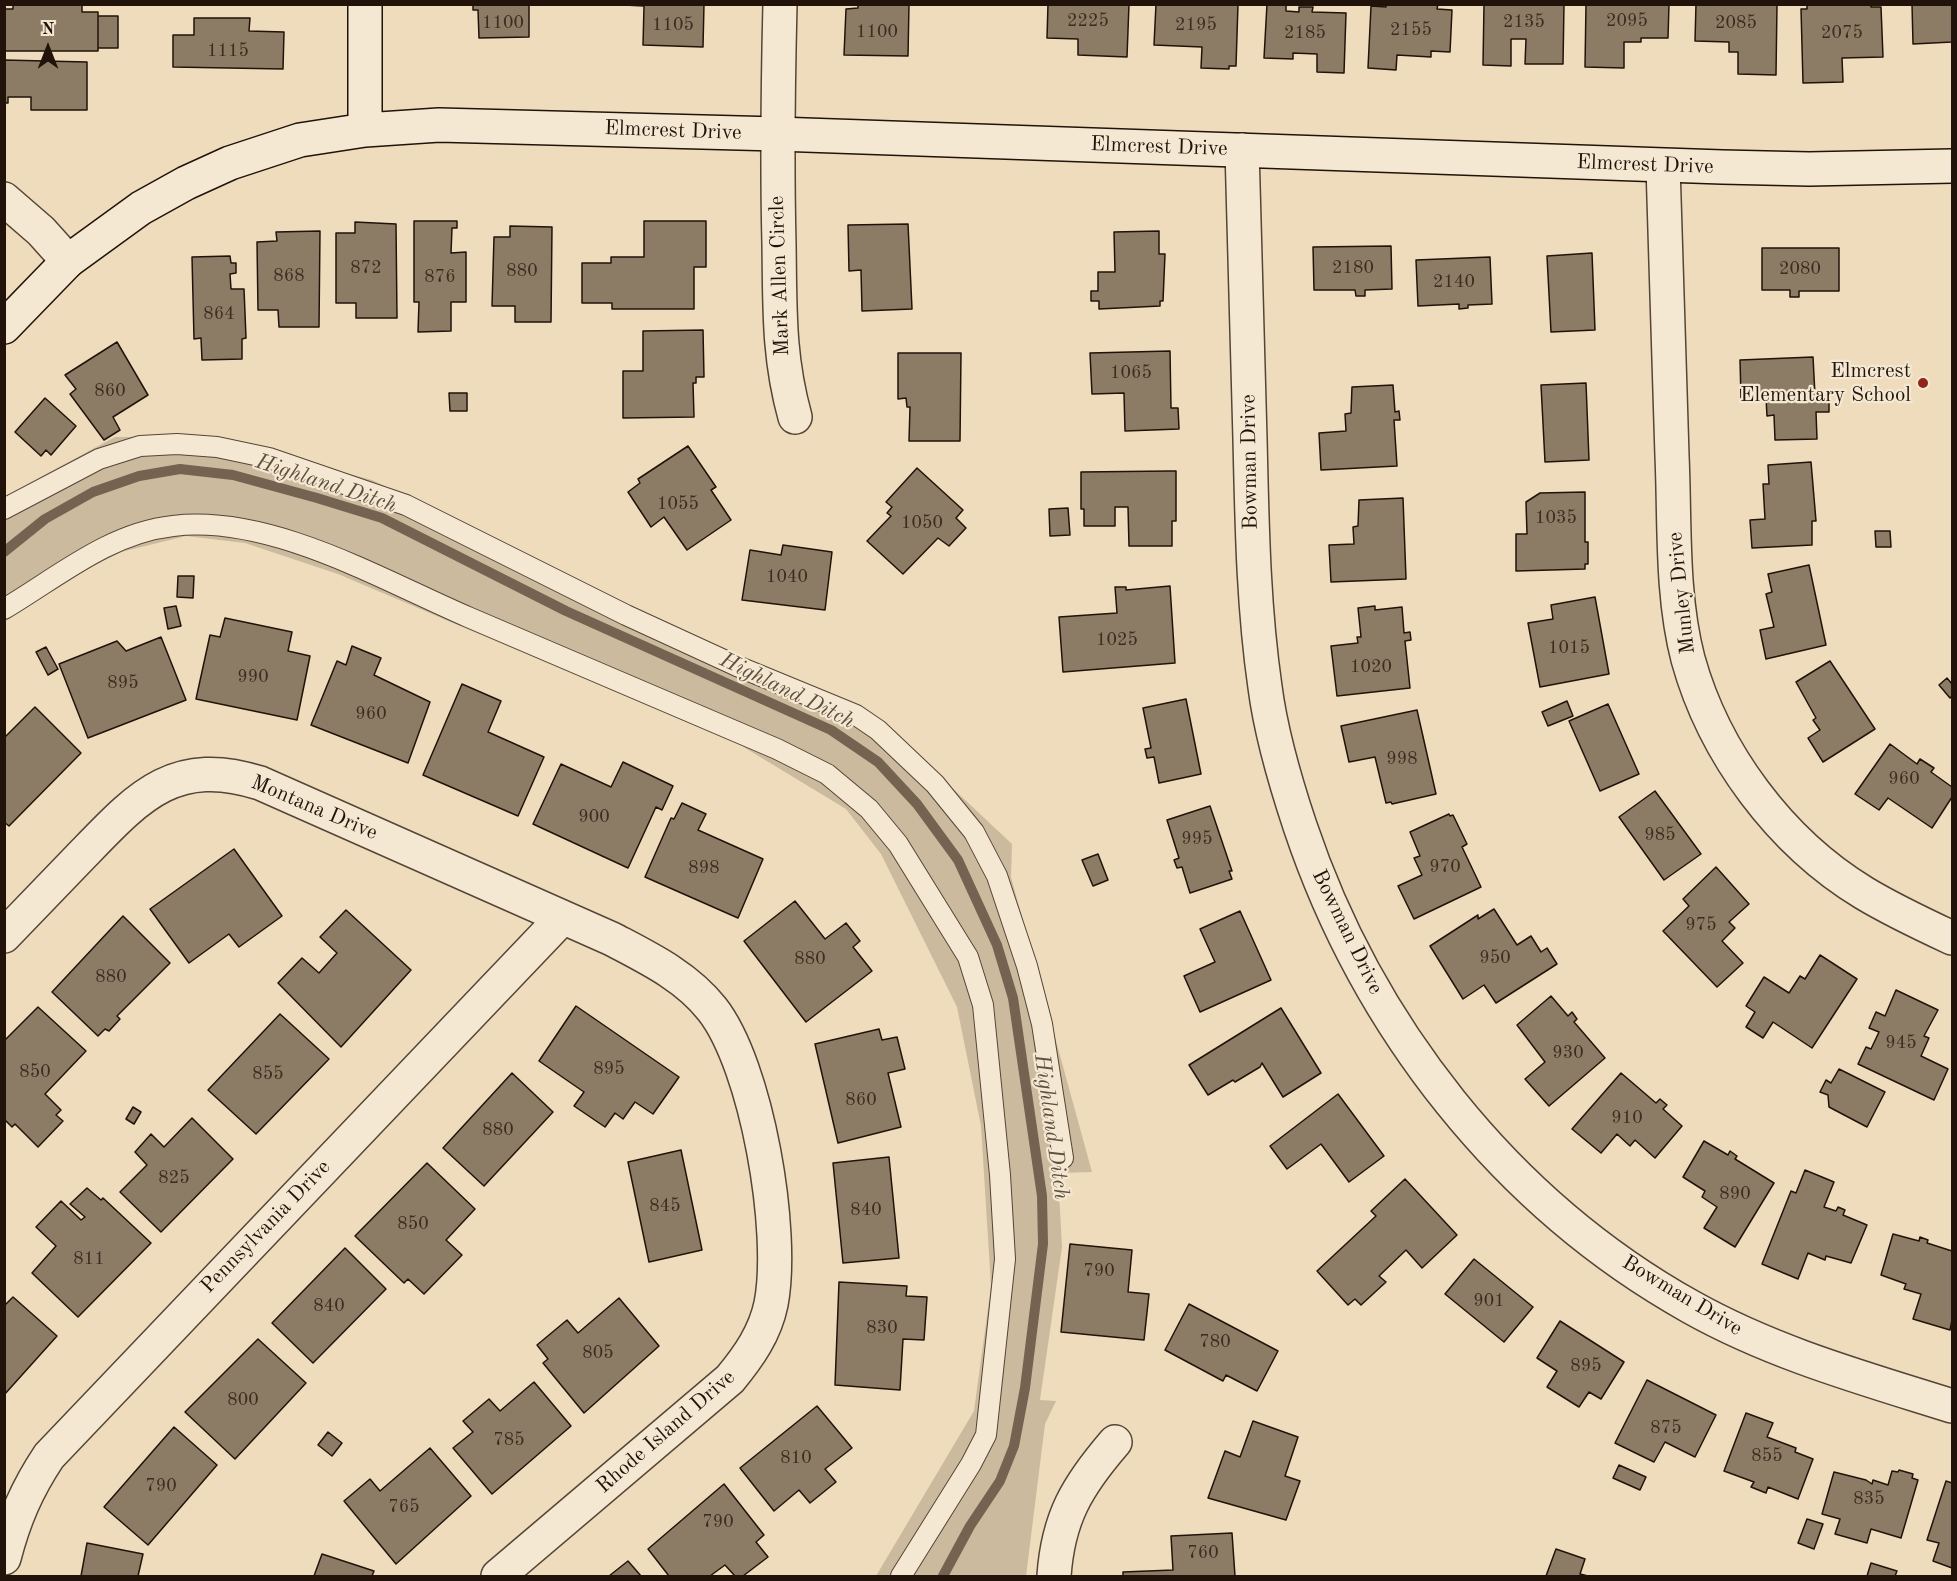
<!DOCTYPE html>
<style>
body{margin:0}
#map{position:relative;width:1957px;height:1581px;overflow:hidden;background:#efdcbc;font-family:"Old Standard TT",serif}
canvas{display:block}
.frame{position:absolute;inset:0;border:6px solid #211309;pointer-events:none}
.north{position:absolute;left:18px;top:18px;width:60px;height:60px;-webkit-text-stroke:4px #f5e8d3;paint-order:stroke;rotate:0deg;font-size:16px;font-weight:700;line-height:24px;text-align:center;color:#211309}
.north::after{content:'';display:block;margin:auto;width:21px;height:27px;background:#211309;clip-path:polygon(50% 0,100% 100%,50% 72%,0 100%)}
</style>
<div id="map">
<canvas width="1957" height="1581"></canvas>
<div class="frame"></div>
<div class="north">N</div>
</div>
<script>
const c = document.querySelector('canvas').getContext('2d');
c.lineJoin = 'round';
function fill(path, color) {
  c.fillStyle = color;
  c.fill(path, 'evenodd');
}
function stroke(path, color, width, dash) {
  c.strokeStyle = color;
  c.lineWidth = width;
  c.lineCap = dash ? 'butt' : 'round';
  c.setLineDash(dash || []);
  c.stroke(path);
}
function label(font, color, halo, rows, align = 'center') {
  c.font = font + ' "Old Standard TT",serif';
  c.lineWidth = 4.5;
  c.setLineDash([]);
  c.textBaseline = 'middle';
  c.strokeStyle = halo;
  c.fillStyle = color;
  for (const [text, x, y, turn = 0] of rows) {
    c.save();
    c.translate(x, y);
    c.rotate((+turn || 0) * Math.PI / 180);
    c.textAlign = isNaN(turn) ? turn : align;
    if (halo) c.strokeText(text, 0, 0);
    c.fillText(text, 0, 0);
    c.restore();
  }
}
const green = new Path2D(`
 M115 437H208L372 480 899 738 1012 844 1011 877 1092 1172 1058 1173 1062 1247 1040 1400 1056 1401 1045 1424 1026 1576H876L974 1411 991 1286 981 1126 957 1007 881 854 846 809 742 746 338 574 245 543 186 536 121 552 55 585 5 621V496Z`);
const stream = new Path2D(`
 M4 552 45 519 93 492 139 476 180 469 233 475 317 498 382 518 566 611 831 730 878 762 917 804 958 860 997 945 1013 998 1042 1196 1043 1244 1025 1388 1014 1446 1000 1481 970 1526 943 1576`);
const building = new Path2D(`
 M13 4H82V12H98V51H4V9H13Z
 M473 4H529V37L479 38 478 10H473Z
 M704 4 703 47 643 45 644 6 624 5Z
 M858 4H909L908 56 844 55 846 9 858 8Z
 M1048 4H1129L1127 57 1078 55V39L1047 38Z
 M1156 4H1238L1236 66H1229V69L1201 68 1202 47 1154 45Z
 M1267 4H1286V11L1299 12V7H1313L1312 12 1346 13 1344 73 1317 72V54L1293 53V59L1264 58Z
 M1386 4H1438L1437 9 1452 10 1450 52 1431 51V57L1397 55 1396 70 1368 68 1371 6 1386 7Z
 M1484 4H1564L1563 64H1525L1526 39H1511V66L1483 65Z
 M1586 4H1669L1668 38H1641V42H1624V68L1585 67Z
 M1696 4H1777L1776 75 1738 74V52H1729V42L1695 41Z
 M1807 4H1871V7H1881L1883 57 1842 58 1843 82 1803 83 1801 9H1807Z
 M1912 4H1952V42L1913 44Z
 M98 16H118V48H98Z
 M194 18H250L249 31 284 32 283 69 173 67V35H194Z
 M4 60 87 62V110H31V97H8V103H4Z
 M414 221H457V228H452L451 253 466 252V302H451V331L418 332 419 302H414Z
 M644 221H706V267H694V309H612V303H582V263H611V257H644Z
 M355 222 396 224 397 318H356V303H336V233H355Z
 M908 224 912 309 862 311 861 270 849 271 848 225Z
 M510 226 552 227 551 322H515V306H492L494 237H510Z
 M320 231 319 327H279L278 310H258L257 242 277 241 276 232Z
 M1159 231V254H1165L1163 301H1160V306L1099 309V301H1091V291H1098V272H1115L1114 232Z
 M1391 246 1392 289 1365 290V296H1356L1355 290H1314L1313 247Z
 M1762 248H1839V291H1799V297H1790V290H1762Z
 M1592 253 1595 330 1551 332 1547 256Z
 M230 256 231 263H236V273L230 274 231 289H244L246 338 242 339V359L202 360 201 338 194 339 192 257Z
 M1490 257 1492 304 1468 305V308L1459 309V304L1418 306 1416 260Z
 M703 330 704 377H696V383H693L694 417 623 418V371H643V331Z
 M117 342 148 395 113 417 120 430 104 440 70 394 76 389 65 375Z
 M1170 351 1171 408H1178L1179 429 1125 431 1124 393 1092 394 1090 353Z
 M898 353H961L960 441H909L910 407H907L906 398 898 399Z
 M1813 357 1815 395H1829V412H1816L1817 439 1775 440 1774 415 1767 416 1766 398H1741L1740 360Z
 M1586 383 1589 460 1545 462 1541 385Z
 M1393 385 1395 412 1399 411 1400 420H1394L1397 466 1321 470 1319 433 1346 431 1345 414 1351 413 1352 387Z
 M449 393H467V411H450Z
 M45 398 76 426 51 455 46 450 41 456 15 432Z
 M688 446 716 487 711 490 731 520 687 550 664 517 651 527 628 492 640 483 638 479Z
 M1811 462 1816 521H1812V545L1752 548 1750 520 1765 519 1763 484H1769L1768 465Z
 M917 468 963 510 956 518 966 528 949 546 938 538 903 574 867 541 891 516 887 513 892 507 886 502Z
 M1170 471H1176V521H1172V546H1129L1128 507H1115V526H1084V509H1081V472Z
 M1585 492V542H1588V564H1585V569L1516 571V534H1527L1526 502 1540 493Z
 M1403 498 1406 579 1331 582 1329 545 1354 544 1353 527 1358 526 1359 500Z
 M1068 508 1070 535 1050 536 1049 509Z
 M1875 531H1890L1891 547H1876Z
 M783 545 832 552 825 610 742 600 750 550 781 555Z
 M1809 565 1826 645 1766 659 1760 630 1774 627 1766 594 1772 592 1768 574Z
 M178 576H194L193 598 177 597Z
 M1170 586 1175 663 1063 672 1059 617 1117 613 1115 587H1126V590Z
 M1595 597 1609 674 1540 687 1528 623 1553 619 1551 605Z
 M176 606 181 626 168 629 164 608Z
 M1375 606V610L1402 607 1404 633 1410 632 1411 640 1405 641 1410 688 1337 696 1331 646 1358 643 1357 637H1361L1358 608Z
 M225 618 292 632 288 651 310 656 297 720 196 699 210 635 220 637Z
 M161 637 186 700 88 738 59 664 117 641 126 651Z
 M352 646 381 658 374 675 430 702 408 763 311 725 337 661 346 665Z
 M46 647 58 669 48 675 36 652Z
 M1830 661 1875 729 1823 762 1808 738 1820 730 1813 720 1816 718 1796 682Z
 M1947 678 1952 684V696L1950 698 1939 685Z
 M462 684 501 701 488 732 544 757 518 816 423 775Z
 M1186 699 1201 774 1159 783 1154 757 1147 758 1145 749 1151 748 1143 708Z
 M1567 701 1573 716 1548 726 1542 712Z
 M1608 704 1639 774 1600 791 1569 721Z
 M35 707 81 753 9 826 4 822V738Z
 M1417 710 1436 794 1392 804 1391 802 1386 803 1375 757 1349 762 1341 726Z
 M1890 744 1917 764 1920 759 1934 768 1931 772 1952 787V797L1932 828 1888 798 1879 810 1855 794Z
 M623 762 673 786 662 810 656 807 628 868 533 824 561 764 611 787Z
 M1655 791 1701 854 1664 880 1619 817Z
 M682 803 706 814 698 830 763 859 738 918 645 877 671 818 674 819Z
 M1210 806 1232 871H1229L1232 879 1190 893 1182 867 1177 868 1174 860 1179 858 1167 820Z
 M1449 814 1450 816 1453 815 1467 844 1462 847 1481 887 1414 919 1398 886 1422 875 1414 858 1420 856 1410 832Z
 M234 849 282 916 239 947 229 934 189 963 150 909Z
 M1098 854 1108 880 1093 886 1082 860Z
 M1716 867 1749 904 1729 922 1735 928 1722 941 1743 963 1717 987 1663 931 1689 906 1683 899Z
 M795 901 825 939 846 923 860 941 853 947 872 971 806 1022 744 941Z
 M1494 909 1517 945 1531 936 1541 952 1547 948 1557 964 1496 1003 1484 985 1463 999 1430 946 1478 915V919Z
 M346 910 411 970 341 1047 278 983 302 958 319 973 337 953 320 937Z
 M1240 911 1271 980 1200 1012 1184 976 1215 962 1200 929Z
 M123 916 170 963 117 1016 120 1019 109 1031 105 1029 98 1036 52 992Z
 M1820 955 1857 979 1812 1048 1773 1022 1763 1038 1746 1027 1755 1012 1746 1006 1764 977 1789 993 1800 976 1805 979Z
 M1896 990 1938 1010 1924 1036 1929 1038 1921 1056 1948 1069 1934 1100 1858 1064 1866 1047 1871 1049 1879 1032 1869 1028 1876 1012 1885 1016Z
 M1551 996 1568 1016 1572 1012 1577 1019 1574 1022 1605 1058 1549 1106 1525 1079 1545 1062 1517 1025Z
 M576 1006 679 1077 653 1114 635 1102 623 1119 615 1113 605 1127 574 1106 584 1092 539 1061Z
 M38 1007 86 1051 45 1094 61 1110 56 1115 63 1121 38 1147 15 1124 12 1127 4 1119V1041Z
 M1281 1008 1321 1073 1283 1097 1262 1063 1260 1067 1235 1082 1233 1080 1208 1095 1189 1065Z
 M280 1014 329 1059 256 1134 208 1090Z
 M879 1029 882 1040 897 1037 905 1069 888 1073 901 1127 838 1143 815 1044Z
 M1839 1069 1885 1092 1867 1127 1829 1107 1828 1095 1820 1092 1826 1080 1831 1083Z
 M512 1073 553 1112 484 1186 443 1148Z
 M1621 1073 1656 1103 1660 1099 1667 1105 1663 1109 1682 1126 1655 1158 1635 1140 1630 1146 1617 1134 1601 1153 1572 1129Z
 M1338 1094 1384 1156 1349 1182 1321 1144 1287 1169 1270 1146Z
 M133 1107 141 1112 134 1124 126 1119Z
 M192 1118 233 1159 161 1232 120 1192 147 1165 135 1152 151 1134 164 1147Z
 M1704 1141 1728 1155 1730 1151 1737 1156 1735 1159 1774 1183 1735 1247 1704 1228 1717 1207 1702 1197 1705 1191 1683 1177Z
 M681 1150 702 1250 649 1262 628 1162Z
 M889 1157 899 1258 843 1263 833 1163Z
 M427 1163 475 1209 446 1240 462 1255 424 1294 408 1279 404 1283 355 1236Z
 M1805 1170 1834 1182 1824 1207 1836 1211 1838 1207 1845 1210 1843 1215 1867 1225 1851 1263 1826 1256 1825 1260 1808 1253 1798 1279 1762 1264 1791 1191 1796 1193Z
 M1405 1179 1457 1235 1422 1268 1406 1250 1379 1276 1386 1282 1361 1305 1355 1299 1348 1305 1317 1271 1376 1216 1371 1211Z
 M87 1188 101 1200 103 1198 151 1243 78 1317 32 1273 56 1246 36 1227 61 1201 81 1220 85 1217 70 1204Z
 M1893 1234 1919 1241 1920 1237 1928 1240 1927 1243 1952 1251V1320L1950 1330 1913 1319 1921 1294 1904 1289 1906 1284 1881 1275Z
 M1070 1244 1132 1250 1128 1292 1149 1294 1144 1340 1061 1332Z
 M345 1248 386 1289 313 1363 272 1323Z
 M1474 1259 1533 1307 1504 1342 1445 1294Z
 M839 1282 907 1286 906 1296 927 1297 924 1340 903 1339 900 1390 835 1385Z
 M13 1297 57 1336 4 1395V1306Z
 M619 1298 659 1346 584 1413 543 1363 548 1359 537 1345 567 1320 578 1333Z
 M1189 1304 1278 1351 1257 1391 1226 1375 1223 1381 1165 1350Z
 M1560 1321 1624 1362 1601 1399 1589 1392 1579 1407 1547 1387 1557 1371 1537 1358Z
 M258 1339 306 1383 235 1459 185 1412Z
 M1647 1380 1716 1415 1695 1457 1665 1442 1654 1462 1615 1443Z
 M534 1382 571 1426 492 1494 453 1448 473 1432 463 1421 489 1399 500 1411Z
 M817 1406 852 1448 825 1469 836 1482 810 1503 799 1490 774 1511 740 1468Z
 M1746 1413 1773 1423 1767 1437 1796 1448 1795 1452 1813 1459 1798 1499 1768 1487 1766 1493 1751 1487 1754 1482 1724 1471Z
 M1253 1421 1298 1437 1285 1476 1300 1481 1286 1520 1208 1498 1225 1451 1240 1457Z
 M174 1427 217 1465 148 1545 104 1507Z
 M328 1432 342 1443 332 1456 318 1445Z
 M430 1448 471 1496 396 1564 344 1501 370 1479 380 1491Z
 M1619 1465 1646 1477 1640 1490 1613 1478Z
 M1899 1470 1913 1474 1912 1478 1918 1480 1901 1538 1871 1529 1867 1543 1835 1534 1840 1519 1822 1514 1834 1472 1866 1480 1872 1484 1873 1480 1888 1485 1892 1471 1898 1472Z
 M1946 1481 1952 1483V1568L1933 1561 1939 1543 1927 1540Z
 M724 1484 764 1535 756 1542 768 1557 743 1576H735L725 1565 710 1576H669L648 1549Z
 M1807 1519 1823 1524 1814 1549 1798 1543Z
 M1232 1533 1235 1576H1123V1572L1173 1570 1171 1536Z
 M87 1543 143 1554 138 1576H81Z
 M1556 1549 1585 1559 1580 1574 1588 1576H1546Z
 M322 1554 374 1571 372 1576H314Z
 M628 1561 641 1576H609Z
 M1871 1563 1897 1571 1895 1576H1867Z`);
const lane = new Path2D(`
 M4 509 99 459 140 446 177 444 217 447 269 458 406 505 626 615 737 666 856 715 878 730 935 784 974 832 997 876 1027 966 1042 1024 1063 1158
 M4 609C58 577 109 533 173 526 270 514 382 580 468 617 571 661 674 705 777 749L827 774 869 809 898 844 968 957 983 1005 1000 1175 1005 1259 986 1435 971 1464 901 1576`);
const street = new Path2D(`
 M780 4C778 84 777 164 779 244 780 306 778 356 795 417
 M1242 150C1245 246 1247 342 1250 439 1252 522 1253 604 1265 687 1271 734 1285 781 1300 826 1367 1026 1505 1203 1691 1307 1773 1353 1863 1378 1952 1406
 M1663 166C1666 262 1669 359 1672 456 1675 522 1671 594 1688 659 1714 753 1780 842 1864 893 1892 910 1922 924 1952 938
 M4 199 41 231 68 261
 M4 936C31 908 57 881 84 853 139 796 175 756 260 783L612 939C648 958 686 976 712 1009 757 1066 785 1232 771 1304 765 1333 749 1356 730 1379L498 1576
 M4 1558C14 1519 27 1489 49 1456L562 918
 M1054 1576C1058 1518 1077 1486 1115 1442`);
const secondary = new Path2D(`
 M365 4V130
 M4 327 68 261 141 208 186 183 230 163 300 140 365 130 439 125 777 134 1722 167 1809 169 1952 166`);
const markers = [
 [1923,383,6,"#8f2418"]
];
const numberNames = [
 ["2225",1088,21],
 ["2095",1627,21],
 ["2135",1524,22],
 ["1100",503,23],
 ["2085",1736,23],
 ["1105",673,25],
 ["2195",1196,25],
 ["2155",1411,30],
 ["1100",877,32],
 ["2185",1305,33],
 ["2075",1842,33],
 ["1115",228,51],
 ["872",366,268],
 ["2180",1353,268],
 ["2080",1800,269],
 ["880",522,271],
 ["868",289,276],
 ["876",440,277],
 ["2140",1454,282],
 ["864",219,314],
 ["1065",1131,373],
 ["860",110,391],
 ["1055",678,504],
 ["1035",1556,518],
 ["1050",922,523],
 ["1040",787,577],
 ["1025",1117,640],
 ["1015",1569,648],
 ["1020",1371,667],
 ["990",253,677],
 ["895",123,683],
 ["960",371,714],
 ["998",1402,759],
 ["960",1904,779],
 ["900",594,817],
 ["985",1660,835],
 ["995",1197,839],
 ["970",1445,867],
 ["898",704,868],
 ["975",1701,925],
 ["950",1495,958],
 ["880",810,959],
 ["880",111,977],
 ["945",1901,1043],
 ["930",1568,1053],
 ["895",609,1069],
 ["850",35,1072],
 ["855",268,1074],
 ["860",861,1100],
 ["910",1627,1118],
 ["880",498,1130],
 ["825",174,1178],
 ["890",1735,1194],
 ["845",665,1206],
 ["840",866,1210],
 ["850",413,1224],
 ["811",89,1259],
 ["790",1099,1271],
 ["901",1489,1301],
 ["840",329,1306],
 ["830",882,1328],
 ["780",1215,1342],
 ["805",598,1353],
 ["895",1586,1366],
 ["800",243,1400],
 ["875",1666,1428],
 ["785",509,1440],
 ["855",1767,1456],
 ["810",796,1458],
 ["790",161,1486],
 ["835",1869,1499],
 ["765",404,1507],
 ["790",718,1522],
 ["760",1203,1553]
];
const streetNames = [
 ["Elmcrest Drive",673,131,2],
 ["Elmcrest Drive",1159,147,2],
 ["Elmcrest Drive",1645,165,2],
 ["Mark Allen Circle",780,276,-92],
 ["Bowman Drive",1250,462,-91],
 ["Munley Drive",1682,593,-96],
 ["Montana Drive",314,808,23],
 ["Bowman Drive",1347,932,64],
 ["Pennsylvania Drive",266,1227,-46],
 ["Bowman Drive",1682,1296,31],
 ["Rhode Island Drive",666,1432,-41]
];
const poiNames = [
 ["Elmcrest",1911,371],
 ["Elementary School",1911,395]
];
const waterNames = [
 ["Highland Ditch",326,484,18],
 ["Highland Ditch",787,691,26],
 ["Highland Ditch",1051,1127,82]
];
fill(green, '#ccba9e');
stroke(stream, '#736350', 10);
fill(building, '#8c7c66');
stroke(building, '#211309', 1.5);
stroke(lane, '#544536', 22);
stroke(street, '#544536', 36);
stroke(secondary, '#211309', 36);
stroke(lane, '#f5e8d3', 20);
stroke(street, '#f5e8d3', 33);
stroke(secondary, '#f5e8d3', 33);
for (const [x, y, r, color] of markers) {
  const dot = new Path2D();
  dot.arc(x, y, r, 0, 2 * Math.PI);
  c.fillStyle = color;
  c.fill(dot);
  stroke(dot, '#f5e8d3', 2);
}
label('18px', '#3c2d20', null, numberNames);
label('21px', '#211309', '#f5e8d3', streetNames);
label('21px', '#211309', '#f5e8d3', poiNames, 'right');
label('italic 22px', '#5e4f3e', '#f5e8d3', waterNames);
</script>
